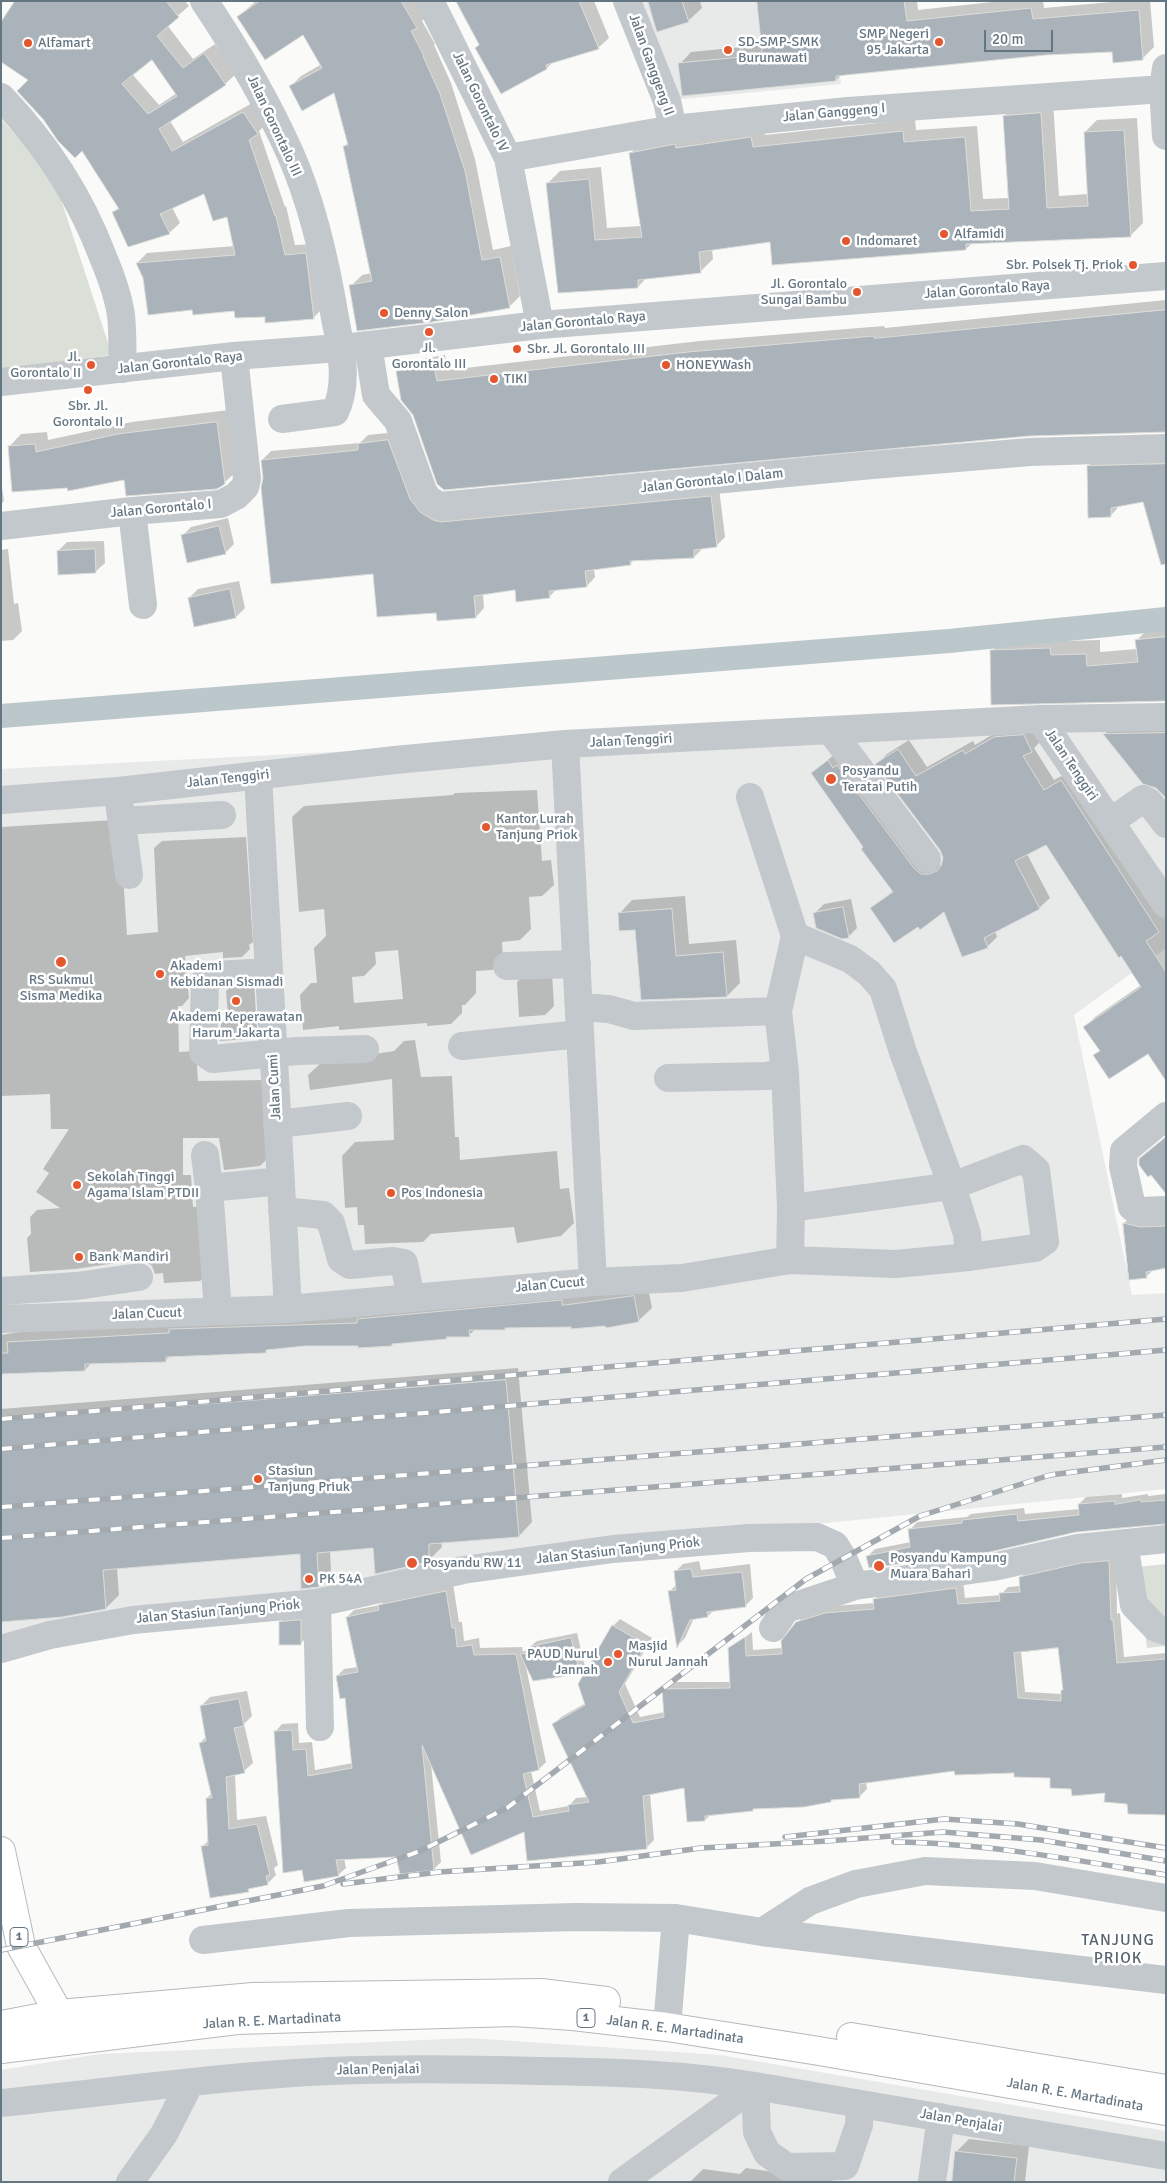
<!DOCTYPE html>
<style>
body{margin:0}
#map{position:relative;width:1167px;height:2183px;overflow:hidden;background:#fafaf8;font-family:Signika,sans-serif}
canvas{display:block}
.frame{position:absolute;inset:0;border:2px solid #657683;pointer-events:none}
.scale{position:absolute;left:984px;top:30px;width:69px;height:22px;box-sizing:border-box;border:2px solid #657683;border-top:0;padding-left:6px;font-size:15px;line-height:18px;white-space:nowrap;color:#657683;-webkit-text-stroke:4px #fff;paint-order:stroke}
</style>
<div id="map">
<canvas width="1167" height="2183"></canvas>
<div class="frame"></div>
<div class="scale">20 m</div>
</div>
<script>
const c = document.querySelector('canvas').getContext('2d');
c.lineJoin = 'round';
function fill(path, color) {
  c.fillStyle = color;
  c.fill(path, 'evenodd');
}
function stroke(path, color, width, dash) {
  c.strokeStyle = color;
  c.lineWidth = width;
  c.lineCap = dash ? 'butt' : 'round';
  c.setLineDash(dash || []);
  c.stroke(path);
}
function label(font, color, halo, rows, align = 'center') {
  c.font = font + ' Signika,sans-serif';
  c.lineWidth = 5;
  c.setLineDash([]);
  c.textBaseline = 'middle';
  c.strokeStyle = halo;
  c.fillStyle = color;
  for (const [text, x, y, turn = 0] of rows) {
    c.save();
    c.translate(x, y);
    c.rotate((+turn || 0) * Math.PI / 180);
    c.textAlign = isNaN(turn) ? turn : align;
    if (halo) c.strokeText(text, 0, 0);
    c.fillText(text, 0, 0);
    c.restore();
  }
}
const built = new Path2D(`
 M632 1H800L837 49 841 84 672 100Z
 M1166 709V948L1074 1015 1132 1295 1166 1293V1489L496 1556 325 1596 122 1611 20 1629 1 1637V769Z
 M469 2038 720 2055 1166 2131V2182H1V2070L99 2054Z`);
const green = new Path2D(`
 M1 119 53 175 112 355 1 369Z
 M1166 1564V1646L1147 1648 1137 1567Z`);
const shadow = new Path2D(`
 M17 1H185L189 6 167 25 193 59 215 44 236 74 225 84 170 121 183 142 254 102 267 123 259 131 285 207 286 206 295 245 316 244 324 307 314 317 193 308 144 278 137 263 147 253 235 246 228 215 205 192 172 207 180 223 169 233 113 213 119 207 83 149 30 80ZM153 58 177 93 159 105 133 75Z
 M256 1H418L427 16 422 21 435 44 434 45 451 83 475 159 493 250 511 246 520 296 509 307 351 286 362 275 372 273 344 147 348 142 335 91 290 87 301 76 322 64 304 33 238 17Z
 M457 1H594L609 38 598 48 553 62 547 68 480 44Z
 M649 1H700L702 8 688 21Z
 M758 1H917L918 10 1002 1H1043L1044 8 1123 1H1150L1154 47 1142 59 1114 51 1046 54 841 75 836 80 680 64 691 52 763 45Z
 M1053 101 1059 196 1089 194 1085 132 1097 120 1137 118 1143 223 1131 235 972 243 966 249 771 240 712 249 713 259 700 272 647 277 638 287 559 291 547 184 560 171 601 167 607 228 641 226 631 153 643 140 764 125 765 135 915 119 916 130 977 126 983 199 1009 198 1004 116 1017 104Z
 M1166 300V431L1029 435 444 489 398 372 409 361 445 355 448 370 700 341 884 326 885 328Z
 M229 410 237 471 224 483 126 479 9 447 21 434 47 432 48 440 132 422Z
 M397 432 423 499 719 488 725 537 716 546 703 548 694 557 634 560 630 564 594 569 595 577 587 586 557 589 549 597 516 589 483 594 484 608 476 617 437 611 374 573 264 478 262 460 271 451 360 443 368 435Z
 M1166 458V528L1144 501 1117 506V509L1110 516 1088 466 1095 460Z
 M1 481 4 501 1 504Z
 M228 518 234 544 225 553 182 536 191 527Z
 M104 541 105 563 95 572 58 551 67 542Z
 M8 549 14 604 18 603 22 631 13 640 1 641V550Z
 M239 581 245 608 236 617 189 598 198 589Z
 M1166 625V700L992 651 1006 637 1064 635V641L1100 640V652L1137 649 1136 641 1151 626Z
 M1166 719V796L1150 784 1144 782 1105 734 1118 720Z
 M1034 726 1041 741 1034 748 1054 780 1071 771 1166 917V1079L1148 1052 1095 1056 1101 1050 1085 1027 1095 1017 1141 985 1046 844 1027 854 1050 898 1039 908 995 931 997 937 987 947 945 910 918 925 872 908 893 891 813 773 838 751 932 864 940 865 943 864 944 858 941 849 877 764 887 754 909 740 927 767 973 741 975 745 1005 727Z
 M537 790 542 861 551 860 554 885 542 896 529 897 531 929 520 940 502 942 503 959 492 970 476 971V993L465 1005H462V1013L451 1024 427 1026V1023L339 1030V1026L303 1030 300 995 311 983H317L314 948 326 936 324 909 299 912 292 817 304 806 453 795 455 793ZM398 950 403 999 354 1003 352 977 364 976 376 964 375 952Z
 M114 820 123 875 127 935 158 932 154 848 162 841 246 837 253 942 249 945 250 949 242 957 223 958V952L185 956 189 998 182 1006H178L179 1052 196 1051 198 1081 266 1080 268 1158 260 1166 224 1170 219 1138H183V1175H191L193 1207 203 1206 207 1274 200 1281 164 1283 163 1273 155 1274 152 1266 145 1261 137 1260 75 1269 30 1272 27 1238 31 1234 30 1217 37 1210 60 1208 36 1192 49 1173 43 1169 69 1129H51L50 1094 1 1096V827Z
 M685 896 689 944 736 940 740 983 727 996 636 929 620 913 632 900Z
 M851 899 857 928 848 937 815 913 824 904Z
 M526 973H552L554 1006 545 1015 519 1017 517 982Z
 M254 980 257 1030 248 1039 220 1041 221 1024 228 1016 226 991 235 982Z
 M415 1040 421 1077 452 1076 455 1137H459L460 1160 557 1151 560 1189 569 1188 574 1223 561 1236 517 1243 514 1227 431 1234 423 1242 365 1244 364 1225H358L357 1207 345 1208 342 1156 355 1142 394 1140 392 1079 310 1090 308 1075 322 1062 394 1051 404 1041Z
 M1134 1213 1166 1216V1267L1154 1269 1146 1277 1124 1223Z
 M647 1283 652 1308 638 1321 572 1326H507L505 1329H476L469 1335 448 1336 446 1338 394 1343 391 1345H305L268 1349 266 1351 171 1355 165 1361 92 1362 85 1370 1 1373V1335L19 1332Z
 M518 1368 532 1522 519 1536 441 1542 442 1547 428 1561 374 1547 330 1551 331 1572 318 1585 301 1553 117 1568 119 1595 106 1608 1 1621V1409Z
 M1122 1494V1498L1148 1494V1496L1166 1494V1522L868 1556 875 1549 911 1542 910 1530 917 1522 967 1517 971 1514 1024 1508 1025 1514 1080 1509 1079 1504 1086 1497Z
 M1116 1554 1117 1614 1120 1613 1124 1657 1166 1653V1814L1128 1803 1106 1792 1073 1787 1052 1777 1015 1771 956 1769 866 1782 867 1789 860 1796 711 1814 705 1820 685 1787 650 1794 654 1840 647 1847 525 1830 431 1764 441 1862 434 1869 397 1856 344 1858 346 1868 338 1875 275 1732 282 1724 298 1723 299 1743 312 1742 315 1770 353 1763 346 1696 337 1676 344 1669 358 1667 347 1617 354 1610 380 1605 387 1599 453 1584 459 1622H462L464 1641 479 1638 480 1648 522 1647 523 1652 537 1641 577 1633 585 1667 579 1673 526 1667 546 1762 539 1769 531 1771 540 1811 569 1806 576 1798 588 1797 554 1724 561 1717 586 1703 613 1626 620 1619 652 1638 625 1684 640 1717 665 1712 663 1689 670 1682H731L729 1649 752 1632 753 1650 783 1648 797 1623 804 1615 833 1606 875 1603 874 1600 881 1593 963 1581 965 1598 1001 1595 1008 1587 1021 1586 1020 1578 1028 1570ZM1059 1646 1064 1688 1062 1694 1025 1692 1021 1651Z
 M699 1561 701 1570 750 1564 753 1598 745 1606 714 1610 708 1616 694 1618 685 1638 678 1645 670 1591 677 1584 675 1572 683 1564Z
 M305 1617V1639L301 1643 280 1623 284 1618Z
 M247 1691 252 1716 244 1724 253 1763 244 1771 235 1774 237 1820 266 1816 278 1865 274 1868 276 1875 267 1884 252 1887 248 1891 202 1847 209 1840 207 1798 212 1793 200 1743 207 1736 201 1706 210 1697Z
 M969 2139 1029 2146 1025 2182H953L956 2152Z
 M746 2168 843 2182H690L703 2169 740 2174Z`);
const canal = new Path2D(`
 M1 716 949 641 1166 619`);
const building = new Path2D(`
 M15 1H166L179 17 157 36 183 68 204 53 226 85 159 129 172 151 243 112 258 134 249 140 275 216H276L285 255 306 253 314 319 265 323V317L235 318 234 311 193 315 192 310 148 315 143 278 136 263 235 255 227 217 213 221 204 194 160 214 170 234 128 247 112 212 119 209 82 151 75 158 58 141 43 119 17 91 28 80 1 62V22ZM152 60 177 96 148 114 122 84Z
 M260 1H401L417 28 411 31 424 56H423L440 94 465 171 482 260 500 257 510 308 432 322 357 331 349 285 372 281 343 146 348 145 334 93 302 111 289 86 322 68 303 35 265 60 237 17Z
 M456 1H579L599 49 546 65 547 69 501 94 475 48 479 45Z
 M648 1H682L689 22 657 32Z
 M757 1H904L907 21 1031 8 1033 19 1139 10 1143 60 1113 63 1112 52 1046 55 836 76V81L682 96 678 63 762 55Z
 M1041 113 1047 208 1088 206 1084 132 1124 130 1131 237 966 244V250L772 265 770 242 699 252 701 273 638 280V288L558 293 546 183 589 179 595 240 642 237 629 153 675 144 676 148 751 137 753 147 903 131 904 142 965 137 971 211 1009 209 1003 116Z
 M1166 310V432L1029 436 444 490 437 484 413 415 401 400 396 371 434 366 437 381 688 352 874 336V338Z
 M217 422 225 484 217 489 126 496 124 480 68 491 67 488 12 492 8 446 35 444 36 452 118 434Z
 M388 440 410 499 420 512 433 520 441 522 711 496 717 547 694 550V558L630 561 631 565 585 571 587 587 549 591 550 598 516 602 515 590 474 596 476 618 437 621 436 613 377 617 373 574 271 584 261 488 263 478 261 460 358 450V444Z
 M1166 464V564L1161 565 1143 502 1111 508V517L1088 518 1087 466Z
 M219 526 226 554 187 563 181 535Z
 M95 549 96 573 58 575 57 551Z
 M230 589 236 618 194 627 188 598Z
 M1166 637V701L991 705 990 650 1050 648 1051 655 1086 654 1087 666 1138 662 1135 640Z
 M1166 733V798L1156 788 1143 784 1103 734Z
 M1024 735 1032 752 1023 756 1044 790 1061 780 1159 932 1146 941 1166 972V1081L1148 1054 1109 1079 1093 1055 1100 1051 1083 1027 1141 987 1121 956 1119 958 1046 845 1015 861 1040 909 984 938 988 948 962 957 944 912 920 930 918 927 894 943 870 908 893 892 861 849 863 847 811 773 828 760 833 768 837 765 914 868 921 874H929L937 871 941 866 943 858 940 850 875 764 898 749 916 776 963 750 965 754 994 737Z
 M843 907 849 938 842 939 816 928 813 913Z
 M672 909 676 956 723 952 727 997 641 1000 635 930 619 931 618 913Z
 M1166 1137V1194L1151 1175 1148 1177 1139 1165V1159Z
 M1123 1223 1140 1227 1166 1226V1268L1146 1272 1147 1278 1129 1280Z
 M634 1296 639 1322 606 1328 605 1326 571 1329V1327L505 1328V1330H469L470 1337H446L447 1339 392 1344V1346L358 1348V1346H305L266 1350V1353L166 1357V1362L85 1364V1371L1 1374V1353H8L7 1342 169 1333V1329L357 1323V1319L562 1300V1305Z
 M506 1380 519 1537 429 1544V1562L375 1574 373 1548 317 1553 319 1587 301 1589 300 1554 103 1570 106 1609 62 1617 1 1622V1421Z
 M1141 1500V1502L1166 1500V1524L1076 1532 990 1552 869 1568 866 1556 910 1547 908 1529 962 1523V1520L1017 1514 1018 1521 1079 1515 1078 1504 1115 1501V1504Z
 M1109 1561 1111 1620H1113L1117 1663 1166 1659V1815L1128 1814 1127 1804 1104 1802 1105 1793 1072 1796 1071 1789 1050 1788V1778L1014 1777V1773L955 1775 954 1771 859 1784 860 1798 831 1800V1802L804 1807 753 1809V1811L705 1816V1821L687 1822 684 1788 643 1796 647 1849 527 1861 524 1832 471 1855 422 1745 434 1870 400 1874 396 1857 336 1860 339 1876 304 1882 302 1870 283 1873 274 1731 292 1730 293 1750 306 1749 308 1776 352 1768 345 1698 340 1699 336 1676 358 1672 346 1617 379 1610 378 1605 446 1591 452 1628H455L457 1647 472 1645 474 1655 516 1654 539 1770 523 1774 533 1817 569 1811 568 1805 589 1802 552 1724 585 1705 578 1684 612 1625 646 1645 619 1692 633 1723 664 1717 662 1689 730 1688 728 1648 745 1637 746 1656 782 1654 781 1641 796 1622 825 1613 874 1609 873 1599 956 1588 958 1604 1000 1601 999 1593 1020 1592 1019 1577 1081 1563ZM1058 1648 1063 1690H1061V1701L1018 1698 1014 1653Z
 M691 1569 693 1577 742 1572 746 1607 707 1612 708 1617 690 1620 677 1648 668 1591 676 1590 674 1571Z
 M301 1620V1645H279V1622Z
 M571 1638 580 1674 533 1681 520 1654 531 1653 530 1647Z
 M239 1699 244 1726 234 1728 245 1773 226 1777 229 1829 257 1824 270 1875 266 1876 268 1885 248 1889 249 1892 210 1898 201 1846 208 1845 206 1798H212L199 1743 206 1741 200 1706Z
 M955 2151 1017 2158 1014 2182H952Z`);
const minor = new Path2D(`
 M204 1C237 50 266 100 290 153 313 205 326 263 335 318 341 348 349 384 335 412L282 419
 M430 1 508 158 540 325
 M627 1 667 101 673 129
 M1166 68 1163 89 1166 136
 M1 97C46 144 80 196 103 257 111 276 118 295 121 315 123 333 122 351 123 369
 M508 158 673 129 848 111 1163 89
 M368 345 376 395 398 421 423 491 428 499 440 506 872 465 1030 452 1166 448
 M1 382 234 356 352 347 540 325 1166 276
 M132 511 143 605
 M1 526 132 511 221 504 236 496 245 487 247 479 234 356
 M1040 719 1166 717
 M831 731 927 859
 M565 744 593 1282
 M258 776 288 1309
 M750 797 795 936 850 959 869 973 883 989 903 1052 952 1186 967 1234 969 1257
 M1 800 118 791 395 760 565 744 1040 719 1166 904
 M119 802 129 875
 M122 821 222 815
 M1110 822 1143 799 1149 802 1166 824
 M507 966 577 964
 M269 972 215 975 205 981 203 1052 213 1059 297 1051 365 1049
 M580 1007 609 1009 634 1016 778 1011 785 1072 791 1208 790 1260
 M778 1011 795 936
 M462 1046 580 1034
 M668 1078 767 1076 785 1072
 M1166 1116 1124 1151 1123 1166 1132 1207 1139 1211 1166 1210
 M277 1124 348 1116
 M205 1155 209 1188 218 1311
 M209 1188 281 1181
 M282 1211 323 1215 331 1223 341 1259 350 1265 393 1261 404 1263 411 1298
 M1 1291 77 1286 139 1277
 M1 1319 288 1309 593 1282 682 1278 790 1260 896 1264 969 1257 1035 1248 1045 1241 1036 1170 1023 1159 952 1186 791 1208
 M1124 1543 1134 1605 1156 1628 1166 1631
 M317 1603 320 1727
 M773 1628 786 1609 855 1586 993 1567 1078 1548 1166 1539
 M1 1649 50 1635 133 1620 317 1603 463 1570 613 1549 749 1538 817 1537 835 1545 843 1558 855 1586
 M762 1932 810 1901 856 1884 925 1871 1035 1876 1166 1898
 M203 1940 349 1923 576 1917 676 1918 762 1932 1166 1980
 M667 2027 676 1918
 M1 2103C111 2092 220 2076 330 2071 400 2068 470 2069 539 2071 611 2072 684 2074 755 2086L757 2132 767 2153 787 2167 845 2166 859 2125 860 2104
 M130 2182 164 2134 190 2083
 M622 2182 755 2086 1166 2156
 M932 2182 941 2117`);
const highway = new Path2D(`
 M1 1851 21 1946 59 2014
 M1 2025 59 2014 253 1997 541 1993 606 2001
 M851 2037 1166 2089
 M1 2049 237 2020 513 2012 573 2016 667 2027 819 2051 1166 2111`);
const rail = new Path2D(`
 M1 1419 1166 1319
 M1 1449 1166 1350
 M1 1507 1166 1415
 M1 1538 1166 1447
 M785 1837 944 1819 1018 1824 1166 1848
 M894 1842C985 1843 1076 1860 1166 1875
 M343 1884 439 1872 598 1862 701 1848 827 1841 943 1832 1041 1840 1166 1861
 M1 1950 323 1886 420 1851 507 1808 806 1579 920 1516 1050 1475 1166 1460`);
const markers = [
 [939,42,5,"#e4572e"],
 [28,43,5,"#e4572e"],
 [728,50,5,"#e4572e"],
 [944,234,5,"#e4572e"],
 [846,241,5,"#e4572e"],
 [1133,265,5,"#e4572e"],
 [857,292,5,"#e4572e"],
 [384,313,5,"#e4572e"],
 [429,332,5,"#e4572e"],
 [517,349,5,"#e4572e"],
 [91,365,5,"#e4572e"],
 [666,365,5,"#e4572e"],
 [494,379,5,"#e4572e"],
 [88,390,5,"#e4572e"],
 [831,779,6,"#e4572e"],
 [486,827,5,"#e4572e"],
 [61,962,6,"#e4572e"],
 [160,974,5,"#e4572e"],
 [236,1001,5,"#e4572e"],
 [77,1185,5,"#e4572e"],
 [391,1193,5,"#e4572e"],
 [79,1257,5,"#e4572e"],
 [258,1479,5,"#e4572e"],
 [412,1563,6,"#e4572e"],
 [879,1566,6,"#e4572e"],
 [309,1579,5,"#e4572e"],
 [618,1654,5,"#e4572e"],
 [608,1662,5,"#e4572e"]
];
const shields = [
 [19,1937,18],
 [586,2018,18]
];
const shieldNames = [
 ["1",19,1937],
 ["1",586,2018]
];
const poiNames = [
 ["SMP Negeri",929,34,"right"],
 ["95 Jakarta",929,50,"right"],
 ["SD-SMP-SMK",738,42],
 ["Burunawati",738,58],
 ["Alfamart",38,43],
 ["Alfamidi",954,234],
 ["Indomaret",856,241],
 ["Sbr. Polsek Tj. Priok",1123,265,"right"],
 ["Jl. Gorontalo",847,284,"right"],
 ["Sungai Bambu",847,300,"right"],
 ["Denny Salon",394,313],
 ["Jl.",429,348,"center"],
 ["Gorontalo III",429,364,"center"],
 ["Sbr. Jl. Gorontalo III",527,349],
 ["Jl.",81,357,"right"],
 ["Gorontalo II",81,373,"right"],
 ["HONEYWash",676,365],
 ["TIKI",504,379],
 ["Sbr. Jl.",88,406,"center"],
 ["Gorontalo II",88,422,"center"],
 ["Posyandu",842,771],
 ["Teratai Putih",842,787],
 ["Kantor Lurah",496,819],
 ["Tanjung Priok",496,835],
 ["Akademi",170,966],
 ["Kebidanan Sismadi",170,982],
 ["RS Sukmul",61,980,"center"],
 ["Sisma Medika",61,996,"center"],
 ["Akademi Keperawatan",236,1017,"center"],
 ["Harum Jakarta",236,1033,"center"],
 ["Sekolah Tinggi",87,1177],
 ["Agama Islam PTDII",87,1193],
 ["Pos Indonesia",401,1193],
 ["Bank Mandiri",89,1257],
 ["Stasiun",268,1471],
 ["Tanjung Priuk",268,1487],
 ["Posyandu Kampung",890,1558],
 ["Muara Bahari",890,1574],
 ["Posyandu RW 11",423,1563],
 ["PK 54A",319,1579],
 ["Masjid",628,1646],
 ["Nurul Jannah",628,1662],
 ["PAUD Nurul",598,1654,"right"],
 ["Jannah",598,1670,"right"]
];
const streetNames = [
 ["Jalan Ganggeng II",651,65,70],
 ["Jalan Gorontalo IV",480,102,64],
 ["Jalan Ganggeng I",834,113,-5],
 ["Jalan Gorontalo III",274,126,65],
 ["Jalan Gorontalo Raya",987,290,-4],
 ["Jalan Gorontalo Raya",583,322,-5],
 ["Jalan Gorontalo Raya",180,363,-6],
 ["Jalan Gorontalo I Dalam",712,481,-6],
 ["Jalan Gorontalo I",161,509,-5],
 ["Jalan Tenggiri",631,741,-3],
 ["Jalan Tenggiri",1071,765,56],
 ["Jalan Tenggiri",228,779,-6],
 ["Jalan Cumi",275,1087,-93],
 ["Jalan Cucut",550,1285,-5],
 ["Jalan Cucut",147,1314,-2],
 ["Jalan Stasiun Tanjung Priok",618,1551,-6],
 ["Jalan Stasiun Tanjung Priok",218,1612,-5],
 ["Jalan R. E. Martadinata",272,2021,-3],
 ["Jalan R. E. Martadinata",675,2030,8],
 ["Jalan Penjalai",378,2070,-1],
 ["Jalan R. E. Martadinata",1075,2095,10],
 ["Jalan Penjalai",961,2121,10]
];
const quarterNames = [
 ["TANJUNG",1118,1941],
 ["PRIOK",1118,1959]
];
fill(built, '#e8e9e9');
fill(green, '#dadfd7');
fill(shadow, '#0003');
stroke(canal, '#bbc7cb', 24);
fill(building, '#aab3b9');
stroke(building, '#dcdcda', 1);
stroke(highway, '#b4b9bd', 30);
stroke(minor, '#c3c8cc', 28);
stroke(highway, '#fff', 28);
stroke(rail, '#a2aab0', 5.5);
stroke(rail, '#fff', 4, [11]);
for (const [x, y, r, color] of markers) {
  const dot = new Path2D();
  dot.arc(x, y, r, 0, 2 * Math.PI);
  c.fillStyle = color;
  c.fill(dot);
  stroke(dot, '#fff', 2);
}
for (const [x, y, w] of shields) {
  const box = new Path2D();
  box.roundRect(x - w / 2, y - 9.5, w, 19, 4);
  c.fillStyle = '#fff';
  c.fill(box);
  stroke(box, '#657683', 1);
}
label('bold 12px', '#657683', null, shieldNames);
label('14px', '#657683', '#fff', poiNames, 'left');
label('14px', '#657683', '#fff', streetNames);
c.letterSpacing = '1px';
label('16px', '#57646e', '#fff', quarterNames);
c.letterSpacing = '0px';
</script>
